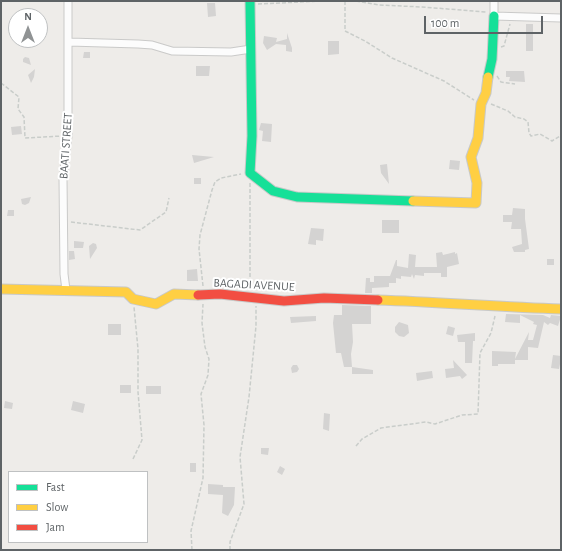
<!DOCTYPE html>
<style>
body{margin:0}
#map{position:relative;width:562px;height:551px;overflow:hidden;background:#eeece9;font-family:"Alegreya Sans",sans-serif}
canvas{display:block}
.frame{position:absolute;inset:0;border:2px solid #5e6366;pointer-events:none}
.legend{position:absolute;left:8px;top:471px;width:140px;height:72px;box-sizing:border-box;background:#fff;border:1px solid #bfc1c2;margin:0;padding:5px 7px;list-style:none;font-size:12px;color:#5e6366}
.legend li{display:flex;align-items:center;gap:8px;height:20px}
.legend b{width:20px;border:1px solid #bfc1c2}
.north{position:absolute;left:8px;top:8px;width:40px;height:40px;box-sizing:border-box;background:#fff;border:1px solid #bfc1c2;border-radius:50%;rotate:0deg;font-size:11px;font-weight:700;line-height:16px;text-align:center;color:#5e6366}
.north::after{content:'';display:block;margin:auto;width:14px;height:18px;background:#909394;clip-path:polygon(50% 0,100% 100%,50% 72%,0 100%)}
.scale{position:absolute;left:424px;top:16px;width:119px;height:18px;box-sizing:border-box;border:2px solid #5e6366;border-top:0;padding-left:5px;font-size:12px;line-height:14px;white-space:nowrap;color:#5e6366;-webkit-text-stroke:3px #fff;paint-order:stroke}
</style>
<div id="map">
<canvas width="562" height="551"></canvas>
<div class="frame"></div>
<ul class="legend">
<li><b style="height:5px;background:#16e098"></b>Fast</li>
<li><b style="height:5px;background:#ffcf43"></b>Slow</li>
<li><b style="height:5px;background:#f24e42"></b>Jam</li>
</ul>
<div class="north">N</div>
<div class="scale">100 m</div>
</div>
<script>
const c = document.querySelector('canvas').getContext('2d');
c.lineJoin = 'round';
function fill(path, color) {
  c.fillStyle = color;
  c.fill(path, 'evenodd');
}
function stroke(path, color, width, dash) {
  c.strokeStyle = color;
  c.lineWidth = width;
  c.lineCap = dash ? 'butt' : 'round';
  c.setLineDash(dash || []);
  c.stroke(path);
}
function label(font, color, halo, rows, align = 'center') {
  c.font = font + ' "Alegreya Sans",sans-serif';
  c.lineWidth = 4;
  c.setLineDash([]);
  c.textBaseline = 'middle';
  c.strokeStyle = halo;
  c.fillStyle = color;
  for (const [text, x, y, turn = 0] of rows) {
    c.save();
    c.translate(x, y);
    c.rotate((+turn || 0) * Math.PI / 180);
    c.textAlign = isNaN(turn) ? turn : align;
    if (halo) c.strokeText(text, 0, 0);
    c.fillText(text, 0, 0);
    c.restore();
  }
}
const building = new Path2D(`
 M207 3H215L216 16 208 17Z
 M526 24H533V51H526Z
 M287 33 292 48V52L286 51V45L276 44 267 50 263 43 264 36 277 38 276 42 287 39Z
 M328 41H339V54L328 55Z
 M84 52H90V58H83Z
 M25 57 29 58 31 65 23 62V59Z
 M196 66H210L209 76H196Z
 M35 69 34 77 31 83 28 75Z
 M506 71H524L525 82 509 81 510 77H506Z
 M261 123 272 124 271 142 262 141 263 131 259 130Z
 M21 126 22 134 12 135 11 127Z
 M192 155 214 157 194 163Z
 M450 160 460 161 459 170 449 169Z
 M387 164 389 184 381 173 380 165Z
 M194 178H201V184H194Z
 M31 197 29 203 25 205 22 204 21 199Z
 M513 208 525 209V219L529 249 525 250V252H514L512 247 522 244 521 229H511L512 222H503V215H512Z
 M8 210H14V216H7Z
 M382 220H399V233H382Z
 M311 228 324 229 323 241 316 240V245L308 244Z
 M74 241 84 242 83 248H74Z
 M93 243 96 244 97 248 90 259 89 246Z
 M69 251H74L75 259 69 260Z
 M442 252 443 255 455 252V254L457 253 459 264 447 267V277H441V273H424V276L415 275 414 279 412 274 411 277 401 276V279L396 278V283H389V287L372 288V293H365L366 278H370V282H374V276H390L396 260H397V266L408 268 409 254 416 255 415 267H437L436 253Z
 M547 259H554V265H547Z
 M197 269 198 281H187V270Z
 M342 305 371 306V324H352L353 342 351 354 352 367H344L341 353H336L333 323 334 315H342Z
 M506 314 543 315 550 318 551 315 561 316 558 326 550 323 548 325 544 322 538 348 528 347V360H515V364H498V366H492V351L516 352 515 359 529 332 528 340H533L537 325 533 324 534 322 520 315V323L505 322Z
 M316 316V321L291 323 290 317Z
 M399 322 408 325 409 333 404 337 399 336 395 332V327Z
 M108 324H121V335H108Z
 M448 326 455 328 453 336 446 334Z
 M475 333V341H473L472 363H465V342H458L457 335Z
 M553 355 561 356V364H560L559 369 551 368Z
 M453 360 467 375 462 379 460 376 446 378 445 369 454 368Z
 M293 365H297L299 369 297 372 292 373 291 368Z
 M352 367 373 370V374H352Z
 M432 371 433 378 417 381 416 373Z
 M120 385H131V393H120Z
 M146 386H161V394H146Z
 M5 401 13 403 12 409 4 408Z
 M73 401 85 404 83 413 71 410Z
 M324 413 330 414 329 431 323 429Z
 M261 448H269L268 455 261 454Z
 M190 463H196V472H190Z
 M280 466 285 469 282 475 277 472Z
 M208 484 223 485V487H235L234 505 228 516 222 513 223 495 208 494Z`);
const path = new Path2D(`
 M345 1V31L365 41 392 58 444 81 474 100
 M356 1 379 5 422 7 486 12
 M258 4 322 1
 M501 47 504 46 510 24
 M497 76 501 82 515 84
 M1 83 19 97 18 109 24 117 25 138 62 136
 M491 104 508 111 515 117 524 119 528 122 529 133 531 136 540 134 552 141 560 136 561 134
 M250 183V288
 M71 222 140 230 166 212 169 198
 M203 286 199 249 200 235 212 190 215 182 221 178 241 174
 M356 446 362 439 381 428 426 422 435 424 462 415 478 414 480 353 491 333 495 316
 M133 459 142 440 138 392V349L134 307
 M192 550 191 531 203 478 204 425 201 394 208 375 209 359 205 347 202 323 203 304
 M230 550V542L244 504 240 457 249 397 256 326V306`);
const street = new Path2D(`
 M494 1V16L561 18
 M69 42 138 44 152 45 172 51 231 52 251 49
 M66 290 64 274 63 178 68 136V1`);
const fast = new Path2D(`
 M250 1 252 136 250 173 273 191 297 197 413 201
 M488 77 492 59 494 16`);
const slow = new Path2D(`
 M413 201 476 203 477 183 471 157 478 138 481 104 486 93 488 77
 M1 289 126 292 133 299 156 304 174 294 198 295
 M378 300C439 302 500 307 561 309`);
const jam = new Path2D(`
 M198 295 220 294 284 301 324 298 378 300`);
const streetNames = [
 ["BAATI STREET",66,146,-86],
 ["BAGADI AVENUE",254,285,3]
];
fill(building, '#d4d3d2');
stroke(street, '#cacac9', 9);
stroke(fast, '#c8c9c8', 11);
stroke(slow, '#c8c9c8', 11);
stroke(jam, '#c8c9c8', 11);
stroke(path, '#c9cdca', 1.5, [4, 2]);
stroke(street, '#fcfcfc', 7);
stroke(fast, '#16e098', 9);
stroke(slow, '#ffcf43', 9);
stroke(jam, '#f24e42', 9);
label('12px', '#5e6366', '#fff', streetNames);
</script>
